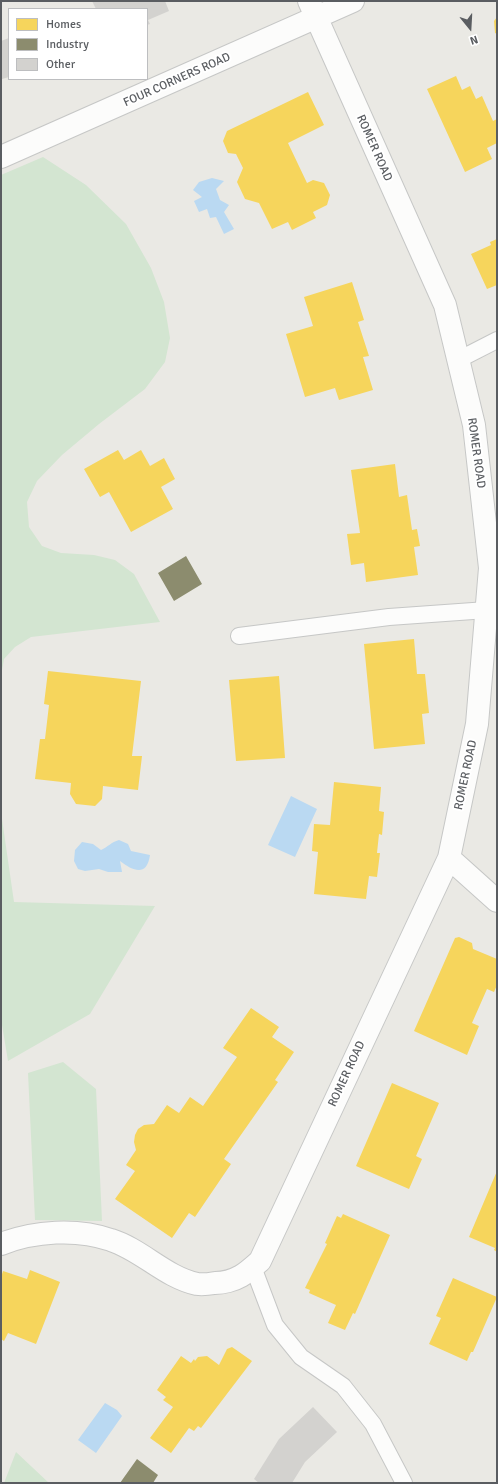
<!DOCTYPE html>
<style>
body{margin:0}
#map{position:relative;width:498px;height:1484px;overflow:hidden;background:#eae9e4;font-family:Signika,sans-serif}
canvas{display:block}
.frame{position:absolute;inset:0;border:2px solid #5a5d61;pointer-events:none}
.legend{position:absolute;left:8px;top:8px;width:140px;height:72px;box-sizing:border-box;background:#fff;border:1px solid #bdbec0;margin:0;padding:5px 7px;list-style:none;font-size:12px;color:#5a5d61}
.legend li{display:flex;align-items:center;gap:8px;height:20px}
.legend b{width:20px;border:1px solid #bdbec0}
.north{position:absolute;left:450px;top:8px;width:40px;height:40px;-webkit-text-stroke:3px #fff;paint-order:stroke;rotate:162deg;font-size:11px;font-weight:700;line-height:16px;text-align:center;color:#5a5d61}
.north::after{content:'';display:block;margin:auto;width:14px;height:18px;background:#5a5d61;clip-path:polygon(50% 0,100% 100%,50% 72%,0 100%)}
</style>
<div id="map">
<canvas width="498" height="1484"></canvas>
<div class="frame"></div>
<ul class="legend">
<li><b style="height:11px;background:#f6d55c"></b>Homes</li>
<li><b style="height:11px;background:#8c8c6e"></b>Industry</li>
<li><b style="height:11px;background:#d3d2cf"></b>Other</li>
</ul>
<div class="north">N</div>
</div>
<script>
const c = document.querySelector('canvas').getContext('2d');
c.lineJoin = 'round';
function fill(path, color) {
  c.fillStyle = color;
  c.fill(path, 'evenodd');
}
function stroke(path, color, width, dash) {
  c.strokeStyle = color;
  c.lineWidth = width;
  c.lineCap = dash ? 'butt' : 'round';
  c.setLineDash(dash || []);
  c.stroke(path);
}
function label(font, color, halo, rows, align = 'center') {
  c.font = font + ' Signika,sans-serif';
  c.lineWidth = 4;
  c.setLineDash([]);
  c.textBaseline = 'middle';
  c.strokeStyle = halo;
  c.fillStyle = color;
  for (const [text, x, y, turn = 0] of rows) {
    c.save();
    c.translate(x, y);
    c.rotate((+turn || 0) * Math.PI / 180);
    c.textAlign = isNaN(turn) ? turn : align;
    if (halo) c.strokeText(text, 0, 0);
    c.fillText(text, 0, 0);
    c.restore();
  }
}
const green = new Path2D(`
 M43 157 86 185 126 224 151 268 164 302 170 338 165 362 145 389 99 424 62 455 37 481 27 502 29 527 42 546 61 553 94 555 115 560 134 574 160 622 31 637 15 647 4 659 1 676V175Z
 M1 812 14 902 155 906 90 1014 8 1061 1 1019Z
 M63 1062 96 1089 102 1221 35 1220 28 1073Z
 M16 1452 49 1483H4Z`);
const water = new Path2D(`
 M212 178 224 181 216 189 220 200 229 205 224 212 234 229 224 234 216 217 210 218 207 209 199 212 194 201 202 197 193 190 199 182Z
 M291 796 317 809 295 857 268 845Z
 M119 840 128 844 131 851 150 855C147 877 133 871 120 861L122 872H108L99 869 85 871 78 869 74 861 75 850 82 842 93 844 101 850C108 847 111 842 119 840Z
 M105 1403 117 1410 122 1416 96 1453 78 1440Z`);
const homes = new Path2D(`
 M497 17V34L495 33 494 21Z
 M456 76 462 90 470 86 476 99 482 96 493 121 497 119V143L487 148 492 159 465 172 427 89Z
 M308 92 324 125 288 143 307 183 313 180 324 183 330 195 327 205 313 212 316 218 292 230 288 222 272 229 259 203 245 199 237 182 243 168 236 154 228 153 223 141 227 131Z
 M497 239V285L487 289 471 254 491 245 490 242Z
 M352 282 364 320 358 322 369 356 363 357 373 390 339 400 335 388 305 397 286 334 313 326 304 297Z
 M118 450 124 460 141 450 150 466 164 458 175 479 161 487 173 509 131 532 109 492 100 497 84 469Z
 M395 464 399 497 407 495 412 530 417 529 420 546 414 547 418 575 366 582 364 563 351 565 347 534 360 533 351 470Z
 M414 639 417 674H425L429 713 422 714 425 744 374 749 364 644Z
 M48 671 141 681 132 756H142L138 790 103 786 102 799 95 806 76 804 70 794 71 783 35 779 40 739H45L49 705 44 704Z
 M279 676 285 758 236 761 229 680Z
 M334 782 381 787 379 811 384 812 382 835 379 834 377 853H380L377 877 369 876 366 899 314 894 318 852 312 851 314 824 330 825Z
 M459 937 472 943 473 949 497 959V985L494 992 487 989 472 1023 479 1026 467 1055 414 1031 455 938Z
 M251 1008 279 1027 272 1037 294 1052 275 1080 278 1082 224 1159 231 1164 195 1217 189 1213 172 1238 115 1199 135 1171 126 1165 136 1150 134 1142 135 1135 138 1129 144 1125 154 1124 167 1105 179 1113 190 1097 203 1106 237 1057 223 1048Z
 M392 1083 439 1103 416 1156 422 1159 409 1189 356 1166Z
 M497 1171V1252L494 1250 495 1248 469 1237Z
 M343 1214 390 1235 355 1314 353 1313 345 1330 328 1323 336 1305 309 1293 310 1290 305 1288 327 1244 325 1243 337 1216 341 1218Z
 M30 1270 60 1282 36 1344 8 1333 4 1341 1 1339V1277L3 1271 27 1279Z
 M453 1278 497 1297 473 1352H471L467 1361 429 1344 441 1318 436 1316Z
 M232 1347 252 1361 201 1428 198 1426 194 1431 189 1428 171 1453 150 1438 173 1407 163 1400 166 1397 157 1390 181 1356 191 1363 194 1359 195 1361 198 1357 207 1356 219 1365 227 1349Z`);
const industry = new Path2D(`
 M186 556 202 584 174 601 158 573Z
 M137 1459 158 1475 153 1483H120Z`);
const building = new Path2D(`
 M92 1H165L169 11 148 20 150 24 147 25V9H96Z
 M9 38V77L2 79 1 76V41Z
 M313 1407 337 1432 305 1462 292 1483H259L254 1479 279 1439Z`);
const lane = new Path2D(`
 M458 360 497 340
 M239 636 389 617 487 610
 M253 1267 275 1325 301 1357 343 1386 373 1424 404 1483`);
const street = new Path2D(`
 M1 157 353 1
 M449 858 497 901
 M1 1244C34 1231 77 1228 111 1240 142 1250 165 1277 197 1284 203 1285 209 1284 215 1283 223 1283 234 1280 241 1276 248 1272 254 1266 260 1261L449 858 477 724 490 568 474 425 445 305 309 1`);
const streetNames = [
 ["FOUR CORNERS ROAD",177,80,-24],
 ["ROMER ROAD",374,148,66],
 ["ROMER ROAD",476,453,82],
 ["ROMER ROAD",466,775,-78],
 ["ROMER ROAD",347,1074,-65]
];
fill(green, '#d3e5d1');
fill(water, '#bad9f2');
fill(homes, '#f6d55c');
fill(industry, '#8c8c6e');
fill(building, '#d3d2cf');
stroke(lane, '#c6c7c6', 18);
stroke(street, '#c6c7c6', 24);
stroke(lane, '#fcfcfb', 16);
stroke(street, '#fcfcfb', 22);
label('12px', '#5a5d61', '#fff', streetNames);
</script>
